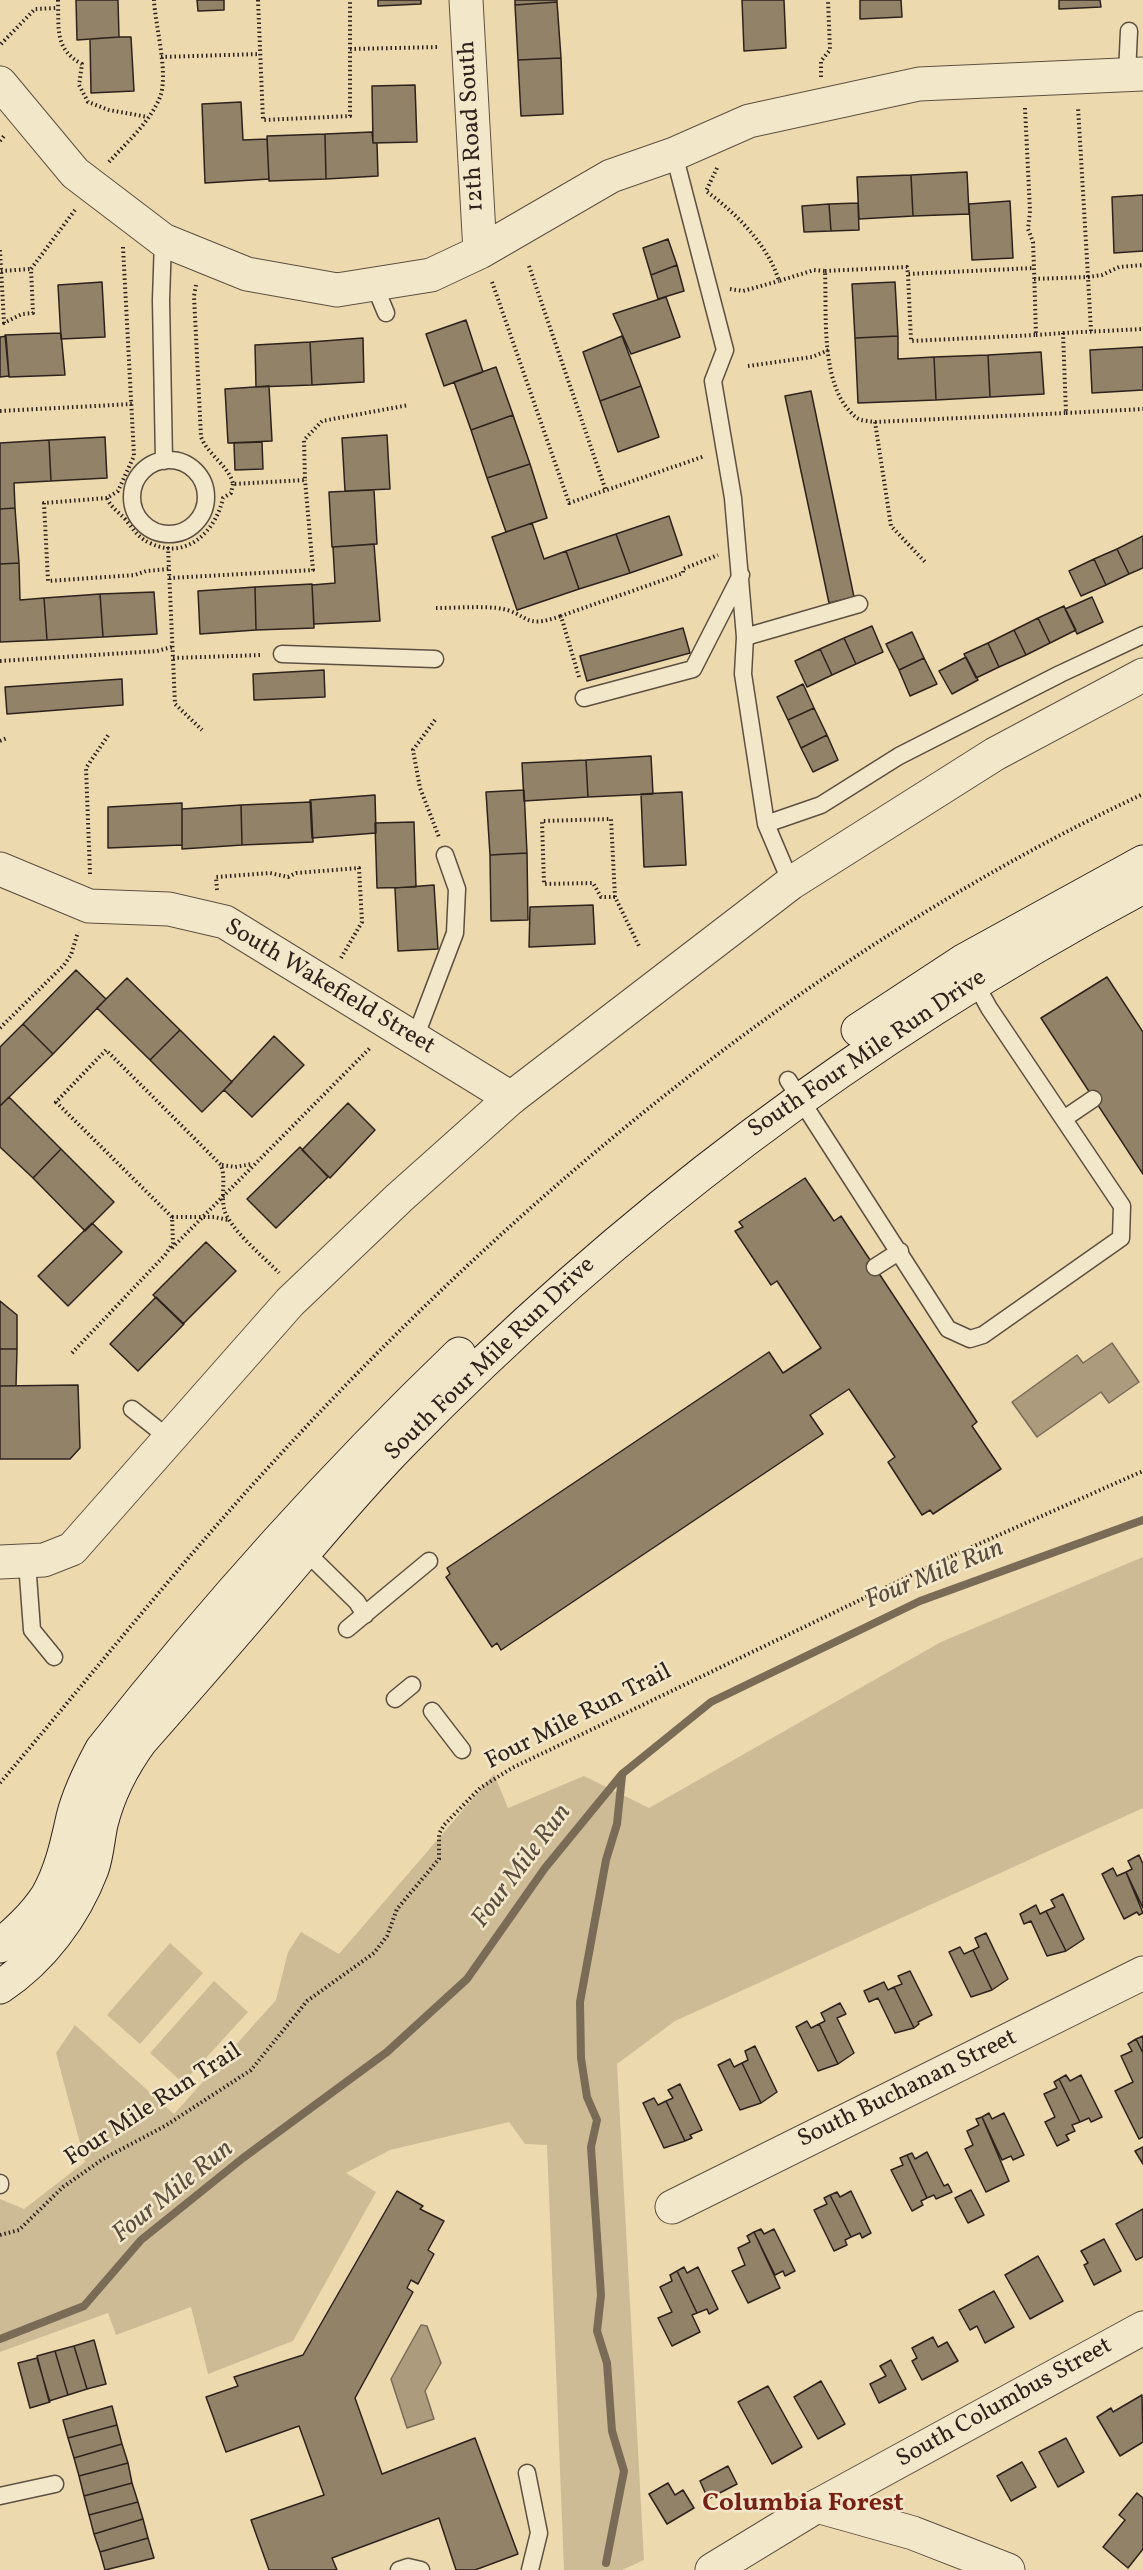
<!DOCTYPE html>
<style>
body{margin:0}
canvas{display:block;background:#ecdaae}
</style>
<canvas width="1143" height="2570"></canvas>
<script>
const c = document.querySelector('canvas').getContext('2d');
c.lineJoin = 'round';
function fill(path, color) {
  c.fillStyle = color;
  c.fill(path, 'evenodd');
}
function stroke(path, color, width, dash) {
  c.strokeStyle = color;
  c.lineWidth = width;
  c.lineCap = dash ? 'butt' : 'round';
  c.setLineDash(dash || []);
  c.stroke(path);
}
function label(font, color, halo, rows, align = 'center') {
  c.font = font + ' Vollkorn,serif';
  c.lineWidth = 5;
  c.setLineDash([]);
  c.textBaseline = 'middle';
  c.strokeStyle = halo;
  c.fillStyle = color;
  for (const [text, x, y, turn = 0] of rows) {
    c.save();
    c.translate(x, y);
    c.rotate((+turn || 0) * Math.PI / 180);
    c.textAlign = isNaN(turn) ? turn : align;
    if (halo) c.strokeText(text, 0, 0);
    c.fillText(text, 0, 0);
    c.restore();
  }
}
const green = new Path2D(`
 M1143 1557V1808L675 2021 617 2064 644 2560 622 2570H564L547 2145 525 2144 509 2122 390 2150 346 2173 376 2192 293 2341 208 2374 191 2307 116 2335 108 2313 0 2352V2199L24 2209 85 2162 56 2053 75 2025 174 2114 276 2000 288 1952 301 1932 339 1954 494 1774 508 1808 584 1776 649 1808 941 1642Z
 M170 1943 203 1973 140 2044 107 2015Z
 M214 1981 248 2012 183 2083 150 2053Z`);
const water = new Path2D(`
 M1112 1343 1139 1382 1109 1403 1101 1392 1037 1437 1012 1402 1077 1355 1083 1363Z
 M421 2325 427 2326 441 2363 425 2391 434 2419 407 2428 391 2379Z`);
const stream = new Path2D(`
 M0 2339 84 2306 141 2240 243 2158 387 2052 467 1979 545 1868 622 1774 711 1702 920 1601 1143 1520
 M606 2563 624 2471 612 2431 607 2363 597 2331 601 2295 591 2147 597 2120 587 2097 581 2058 580 2002 606 1860 617 1824 622 1776`);
const building = new Path2D(`
 M76 0H118L119 37 77 40Z
 M197 0H224V10L198 11Z
 M378 0H421V4L378 6Z
 M515 0H557V2L515 5Z
 M742 0H784L786 48 744 51Z
 M860 0H901L902 17 860 19Z
 M1059 0H1100L1101 7 1059 9Z
 M557 2 561 58 518 60 515 5Z
 M119 37H131L134 91 91 93 90 39Z
 M561 58 563 114 521 116 518 60Z
 M415 85 417 142 373 143 372 86Z
 M241 102 243 140 267 139 269 179 205 183 202 104Z
 M372 132 373 143H377L378 176 326 179 325 134Z
 M325 134 326 179 269 181 267 136Z
 M967 172 969 214 913 216 911 175Z
 M911 175 913 216 859 219 857 177Z
 M1143 195V251L1114 253 1112 197Z
 M1010 201 1013 258 972 260 969 204Z
 M858 203 859 230 831 231 829 204Z
 M829 204 831 231 804 232 802 206Z
 M668 239 677 265 651 275 643 248Z
 M677 265 684 291 658 299 651 275Z
 M102 282 105 337 61 339 58 285Z
 M895 282 898 336 855 338 852 284Z
 M666 297 680 337 631 354 613 314Z
 M466 320 483 372 444 386 426 334Z
 M61 333 65 375 9 377 5 335Z
 M6 336 9 376 0 377V337Z
 M622 336 641 386 600 401 583 352Z
 M898 336V359L934 357 936 400 858 403 855 338Z
 M363 338 364 382 312 385 310 342Z
 M310 342 312 385 256 387 255 345Z
 M1143 347V390L1092 393 1090 350Z
 M1041 352 1044 394 990 397 988 355Z
 M988 355 990 397 936 400 934 357Z
 M496 367 513 415 471 430 454 382Z
 M269 386 272 441 228 443 225 389Z
 M641 386 659 437 618 452 600 401Z
 M811 391 854 597 829 603 785 396Z
 M513 415 530 464 487 478 471 430Z
 M387 435 390 489 345 491 342 438Z
 M105 437 107 478 51 481 49 440Z
 M49 440 51 481 14 483 15 508 0 509V443Z
 M262 442 263 469 235 470 234 443Z
 M530 464 547 518 506 532 487 478Z
 M374 490 377 544 332 547 329 492Z
 M15 508 19 563 0 564V509Z
 M669 516 682 555 630 573 616 534Z
 M532 523 544 559 566 551 579 589 517 610 492 537Z
 M616 534 630 573 579 589 566 551Z
 M1143 536V568L1129 574 1117 549Z
 M374 544 380 621 314 624 312 585 335 583 333 547Z
 M1117 549 1129 574 1106 585 1094 559Z
 M1094 559 1106 585 1081 596 1069 571Z
 M19 563 20 600 44 598 47 640 0 642V564Z
 M312 584 314 628 256 630 255 587Z
 M255 587 256 630 200 634 198 591Z
 M154 592 157 634 103 637 100 594Z
 M100 594 103 637 47 640 44 598Z
 M1092 597 1103 622 1077 634 1065 609Z
 M1064 606 1076 630 1050 643 1038 618Z
 M1038 618 1050 643 1026 655 1014 630Z
 M872 626 883 652 856 664 844 638Z
 M683 628 690 653 587 681 580 656Z
 M1014 630 1026 655 999 667 988 643Z
 M912 632 924 658 899 670 886 644Z
 M844 638 856 664 832 675 820 649Z
 M988 643 999 667 976 678 964 654Z
 M820 649 832 675 807 687 795 661Z
 M966 657 978 680 952 694 939 671Z
 M924 658 937 684 910 696 899 670Z
 M324 670 325 697 254 700 253 674Z
 M122 679 123 705 7 714 5 687Z
 M803 684 814 708 788 720 777 697Z
 M814 708 827 735 801 748 788 720Z
 M827 735 838 760 813 772 801 748Z
 M651 756 653 794 588 797 586 760Z
 M586 760 588 797 524 801 522 763Z
 M524 790 527 853 490 855 486 792Z
 M682 792 686 865 644 867 641 794Z
 M375 795 376 833 312 838 310 800Z
 M311 802 313 842 242 845 241 805Z
 M182 803V845L108 848V807Z
 M241 805 242 845 182 849V809Z
 M414 822 416 887 377 888 375 823Z
 M527 853 528 920 491 921 490 855Z
 M434 885 438 949 398 951 395 888Z
 M593 905 595 944 529 947 530 907Z
 M76 970 106 999 53 1054 23 1024Z
 M1107 977 1143 1032V1174L1041 1018Z
 M127 978 180 1030 150 1060 97 1008Z
 M23 1024 53 1054 0 1106V1047Z
 M180 1030 232 1082 202 1112 150 1060Z
 M274 1036 304 1065 252 1117 224 1090Z
 M9 1097 61 1149 33 1178 0 1147V1106Z
 M348 1103 375 1130 330 1178 302 1150Z
 M300 1147 328 1177 276 1228 247 1199Z
 M61 1149 114 1202 85 1231 33 1178Z
 M805 1178 834 1221 841 1216 977 1422 972 1426 1001 1469 933 1514 930 1510 922 1515 888 1462 895 1457 849 1389 810 1415 823 1434 501 1650 497 1643 492 1647 446 1577 450 1574 447 1568 769 1352 783 1373 821 1348 777 1281 771 1285 735 1231 743 1227 739 1222Z
 M92 1223 122 1252 68 1306 38 1276Z
 M206 1242 236 1271 183 1324 153 1295Z
 M156 1297 184 1324 138 1371 110 1344Z
 M0 1301 17 1315V1349H0Z
 M0 1349H17L16 1386H0Z
 M78 1385 80 1448 70 1459H0V1386Z
 M1139 1855 1143 1864V1908L1126 1872 1132 1869 1128 1861Z
 M1113 1868 1117 1876 1126 1872 1143 1913 1139 1915 1137 1912 1124 1919 1102 1874Z
 M1063 1894 1084 1939 1066 1951 1046 1911 1055 1907 1051 1900Z
 M1036 1905 1040 1914 1046 1911 1066 1951 1047 1956 1031 1921 1024 1924 1020 1914Z
 M986 1933 1008 1979 992 1990 973 1950 979 1947 975 1938Z
 M960 1947 964 1954 973 1950 992 1990 971 1997 949 1952Z
 M910 1971 932 2015 918 2022 919 2024 914 2028 894 1987 902 1984 898 1976Z
 M884 1982 888 1990 894 1987 914 2028 895 2033 878 1998 869 2002 864 1991Z
 M840 2003 846 2014 837 2018 854 2053 838 2064 819 2024 825 2021 821 2013Z
 M807 2021 811 2028 819 2024 838 2064 818 2071 796 2027Z
 M1143 2036V2053L1136 2039Z
 M1136 2039 1143 2053V2137L1139 2139 1115 2091 1133 2082 1121 2056 1132 2051 1128 2044Z
 M755 2046 777 2092 761 2103 742 2063 748 2060 745 2051Z
 M730 2059 734 2067 742 2063 761 2103 740 2110 718 2065Z
 M1066 2075 1070 2081 1081 2075 1102 2117 1091 2122 1089 2118 1080 2122 1059 2079Z
 M1059 2079 1080 2122 1072 2125 1075 2131 1066 2135 1069 2140 1057 2146 1045 2122 1055 2117 1044 2094 1057 2088 1054 2082Z
 M680 2084 702 2130 690 2135 692 2138 685 2141 666 2101 673 2098 668 2090Z
 M654 2098 658 2105 666 2101 685 2141 664 2148 643 2103Z
 M989 2113 992 2119 1004 2113 1024 2155 1013 2160 1011 2156 1002 2160 982 2117Z
 M982 2117 1009 2181 986 2192 965 2149 973 2145 967 2131 979 2125 976 2119Z
 M1143 2147V2164L1135 2151Z
 M927 2152 944 2186 948 2184 952 2192 936 2199 934 2195 927 2198 907 2155 912 2153 915 2159Z
 M907 2155 927 2198 921 2201 923 2205 912 2211 891 2170 903 2165 900 2158Z
 M971 2190 984 2215 968 2223 955 2198Z
 M397 2191 423 2206 420 2209 444 2221 428 2250 434 2254 418 2284 411 2280 407 2288 413 2292 355 2398 382 2474 475 2438 518 2554 475 2570H456L439 2518 332 2558 337 2570H269L251 2520 324 2495 299 2426 226 2452 206 2397 238 2386 234 2377 303 2355Z
 M851 2191 871 2233 862 2238 860 2233 851 2237 830 2195 837 2192 840 2197Z
 M830 2195 851 2237 845 2240 847 2245 834 2251 814 2210 827 2204 824 2198Z
 M1143 2209V2257L1136 2260 1116 2224Z
 M761 2229 764 2234 774 2229 795 2271 785 2276 783 2271 775 2275 754 2232Z
 M754 2232 780 2288 748 2303 732 2271 745 2265 738 2248 750 2242 747 2236Z
 M1104 2239 1121 2271 1094 2285 1084 2265 1088 2263 1081 2251Z
 M1038 2256 1063 2301 1030 2319 1005 2275Z
 M684 2267 687 2273 698 2267 718 2309 709 2314 707 2309 697 2313 677 2271Z
 M677 2271 697 2313 692 2315 700 2332 672 2346 658 2318 672 2312 660 2287 672 2281 670 2275Z
 M994 2291 1014 2327 985 2343 977 2326 970 2330 959 2310Z
 M933 2337 938 2347 947 2342 958 2361 922 2380 912 2361 917 2358 912 2348Z
 M94 2340 106 2384 87 2389 74 2346Z
 M74 2346 87 2389 68 2395 55 2351Z
 M55 2351 68 2395 49 2401 37 2356Z
 M37 2358 50 2402 30 2408 18 2363Z
 M891 2360 906 2389 879 2403 870 2384 886 2376 880 2366Z
 M821 2381 845 2424 818 2439 794 2397Z
 M768 2386 802 2447 772 2464 738 2402Z
 M1142 2395 1143 2442 1120 2456 1097 2417 1111 2408 1113 2412Z
 M112 2406 117 2425 68 2438 63 2420Z
 M117 2425 122 2444 74 2458 68 2438Z
 M1066 2438 1084 2472 1058 2487 1039 2452Z
 M122 2444 128 2463 79 2476 74 2458Z
 M1022 2462 1036 2487 1011 2501 997 2476Z
 M128 2463 132 2483 84 2496 79 2476Z
 M728 2466 737 2484 708 2499 700 2481Z
 M132 2483 138 2502 89 2515 84 2496Z
 M668 2483 675 2495 683 2490 694 2508 667 2524 649 2494Z
 M1137 2493 1143 2498V2549L1128 2568 1103 2547 1125 2520 1119 2515Z
 M138 2502 143 2519 94 2534 89 2515Z
 M143 2519 148 2538 100 2552 94 2534Z
 M148 2538 154 2558 105 2570 100 2552Z`);
const path = new Path2D(`
 M58 0C59 28 54 49 82 64L79 85 88 102 109 110 148 117
 M258 0 263 120 350 116V0
 M1 44 35 9 58 8
 M350 49 439 47
 M161 57 260 54
 M821 77V61L830 50 828 0
 M1025 108 1030 211 1028 229 1033 242 1034 268
 M0 141 4 136
 M109 162C127 142 150 122 160 97 169 74 155 25 154 0
 M717 168 706 191C736 213 768 245 779 281L814 270 825 271C827 314 819 389 857 418 861 421 869 421 875 422L891 526 926 563
 M123 247 134 456 118 491 107 498C111 508 118 511 125 519 133 529 139 539 152 544 188 560 216 530 223 498L231 493 233 484
 M0 250 4 323 22 314 33 313 31 269 75 210
 M529 266 606 491
 M1 271 30 269
 M825 271 907 267 908 274 911 341 1036 335 1034 268 908 274
 M1034 279 1088 277 1078 107
 M492 282 569 503 705 456
 M196 285 194 296 201 437C208 455 229 466 233 484L305 480 304 440 322 421 409 405
 M730 289 743 291 779 281
 M1091 331 1088 277 1102 275 1119 267 1143 265
 M1063 333 1143 329
 M748 366 812 357 829 350
 M0 411 132 404
 M1066 413 1143 409
 M875 422 1066 413 1063 333 1036 335
 M107 498 44 503 48 581 135 575 146 571 169 569
 M168 547 175 704 202 730
 M169 578 313 570 305 480
 M436 608C456 608 478 606 498 608 530 613 521 630 561 616
 M173 658 262 655
 M0 661 157 651 172 647
 M579 677 561 616 683 573V569L718 555
 M435 720 413 750 420 788 439 837
 M0 741 7 738
 M90 874 86 768 109 734
 M217 890 216 877 270 873 288 877 296 873 359 868 362 922 341 958
 M615 897H601L593 883 544 884 542 821 611 819 615 897 639 946
 M0 1028 64 965 71 955 78 932
 M222 1165 235 1167 252 1164
 M172 1217H214L228 1220
 M172 1248 371 1047
 M72 1353 165 1255 173 1243 172 1217 56 1102 106 1050 221 1165C226 1180 221 1193 224 1208 227 1227 265 1258 279 1273
 M0 1783C96 1670 188 1553 289 1445 528 1187 823 944 1143 794
 M0 2235 19 2230 63 2187 103 2159 165 2126 251 2070 307 2001 374 1953 387 1936 397 1909 439 1859V1834L444 1825 480 1788 512 1768 945 1559 1143 1471`);
const service = new Path2D(`
 M1127 74 1129 31
 M674 154 725 350 713 381 733 498 745 637 743 674 766 824 791 883
 M163 240 161 300 164 461
 M374 284 386 313
 M132 497a37 37 0 1 1 74 0a37 37 0 1 1-74 0Z
 M745 637 859 604
 M282 654 435 659
 M584 698 693 669 741 575
 M766 824 821 805 899 756 1060 674 1143 635
 M415 1038 455 933 457 889 445 855
 M788 1080 948 1329 970 1339 983 1335 1121 1238 1122 1206 989 1008 973 979
 M1065 1118 1093 1099
 M875 1267 900 1251
 M132 1409 171 1440
 M302 1548 357 1602 365 1615
 M27 1562 32 1630 54 1657
 M347 1629 429 1561
 M395 1699 412 1685
 M432 1711 462 1750
 M0 2183V2185
 M527 2473 539 2533 530 2570
 M0 2496 55 2484
 M399 2570 408 2567 421 2570`);
const minor = new Path2D(`
 M466 0 480 252
 M0 83 75 173 163 240 247 274 337 290 431 275 480 252 611 176 674 154 749 121 919 84 1143 74
 M0 869 89 906 169 909 225 922 511 1098
 M672 2207 1143 1973
 M817 2506 913 2533 1008 2570`);
const tertiary = new Path2D(`
 M0 1562 44 1560 72 1549 290 1302 399 1198 511 1098 791 883 995 754 1143 675
 M712 2570 817 2506 1143 2328`);
const secondary = new Path2D(`
 M858 1030 963 961 1143 862
 M0 1946C17 1931 34 1916 47 1896 61 1872 67 1844 73 1817 79 1793 90 1771 102 1749 212 1610 332 1476 459 1354
 M0 1987C42 1959 74 1916 92 1869 97 1855 98 1838 101 1824 109 1792 122 1767 141 1741 185 1691 229 1641 272 1590 314 1541 355 1491 400 1445 620 1219 864 1035 1143 887`);
const streetNames = [
 ["12th Road South",473,126,-93],
 ["South Wakefield Street",329,988,31],
 ["South Four Mile Run Drive",868,1055,-34],
 ["South Four Mile Run Drive",491,1360,-44],
 ["Four Mile Run Trail",579,1718,-27],
 ["South Buchanan Street",908,2090,-26],
 ["Four Mile Run Trail",154,2106,-33],
 ["South Columbus Street",1005,2404,-29]
];
const waterNames = [
 ["Four Mile Run",935,1576,-22],
 ["Four Mile Run",523,1867,-53],
 ["Four Mile Run",174,2193,-39]
];
const neighbourhoodNames = [
 ["Columbia Forest",803,2505]
];
fill(green, '#ccbb95');
fill(water, '#ac9b7d');
stroke(water, '#7a6b57', 1.5);
stroke(stream, '#7a6b57', 8);
fill(building, '#918268');
stroke(building, '#2f221d', 1.5);
stroke(service, '#5e5041', 19);
stroke(minor, '#5e5041', 35);
stroke(tertiary, '#5e5041', 35);
stroke(secondary, '#2f221d', 35);
stroke(path, '#2f221d', 4, [1.5, 3]);
stroke(service, '#f3e7ca', 16);
stroke(minor, '#f3e7ca', 33);
stroke(tertiary, '#f3e7ca', 33);
stroke(secondary, '#f3e7ca', 33);
label('24px', '#2f221d', '#f3e7ca', streetNames);
label('italic 26px', '#5b4c3f', '#f3e7ca', waterNames);
label('bold 26px', '#7a1f14', '#f3e7ca', neighbourhoodNames);
</script>
